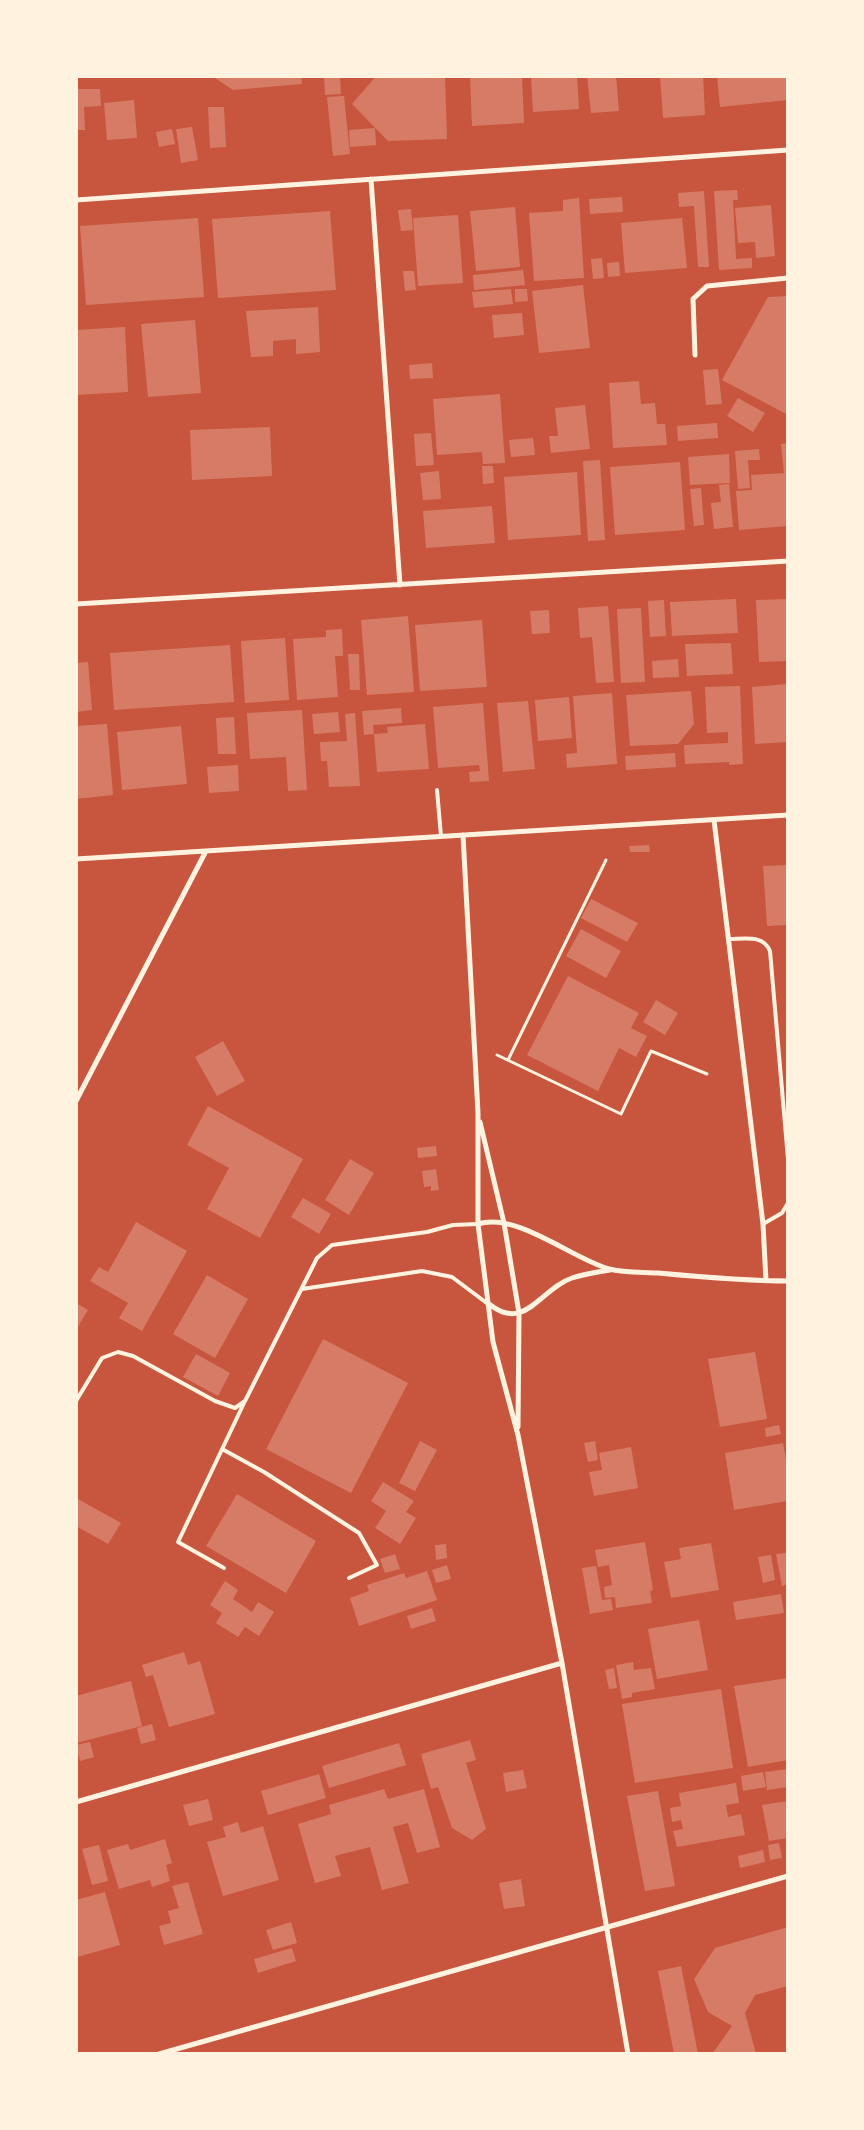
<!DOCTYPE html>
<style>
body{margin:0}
#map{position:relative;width:864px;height:2130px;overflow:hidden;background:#c8553d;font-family:Arial,sans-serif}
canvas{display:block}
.frame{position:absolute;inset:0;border:78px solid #fff3e0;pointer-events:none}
</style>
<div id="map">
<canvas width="864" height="2130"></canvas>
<div class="frame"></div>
</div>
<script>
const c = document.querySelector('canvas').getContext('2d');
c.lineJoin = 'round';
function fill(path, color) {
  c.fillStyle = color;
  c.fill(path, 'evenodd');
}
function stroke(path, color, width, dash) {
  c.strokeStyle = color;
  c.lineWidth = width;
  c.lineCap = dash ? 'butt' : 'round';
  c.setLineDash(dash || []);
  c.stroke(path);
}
const building = new Path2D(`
 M212 76H301L302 84 233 90Z
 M324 76H340L341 94 325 95Z
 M376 76H445L447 139 388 141 352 104Z
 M470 76H522L524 123 472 126Z
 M531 76H577L579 109 533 112Z
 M587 76H616L619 111 591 113Z
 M660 76H703L705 115 663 118Z
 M717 76H788V100L720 107Z
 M76 89H100L101 106 84 107 85 130H76Z
 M344 96 350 154 333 156 327 97Z
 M134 100 137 138 107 140 104 103Z
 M208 107H224L226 147 210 148Z
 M192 127 198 160 181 163 176 129Z
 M375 128 376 145 350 147 349 130Z
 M172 129 175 144 159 147 156 132Z
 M737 190 738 200H733L736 259 752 258V268L719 270 714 191Z
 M704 191 709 267H698L694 206 679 207 678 193Z
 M622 197 623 212 590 214 589 199Z
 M579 198 584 278 534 281 529 213 563 211V200Z
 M771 205 775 256 756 258 755 242 738 243 735 208Z
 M515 207 520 267 476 271 470 211Z
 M411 209 413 230 401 231 398 210Z
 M330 211 336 290 218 298 212 219Z
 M458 215 463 283 418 286 413 218Z
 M198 218 204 297 86 305 80 226Z
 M682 218 687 268 625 273 621 223Z
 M602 258 604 278 593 279 591 259Z
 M619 262 620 276 608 277 607 263Z
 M523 270 525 285 474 290 473 275Z
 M403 271H414L416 290 405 291Z
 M583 285 590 348 539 353 532 291Z
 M511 289 513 304 474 308 472 292Z
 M515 289H527L528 301 515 302Z
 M788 296V415L722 380 768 297Z
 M318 307 320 352 296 354V339L273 341V356L251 357 246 311Z
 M522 313 524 335 494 338 492 315Z
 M195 320 201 393 148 397 141 324Z
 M125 327 128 392 76 395V330Z
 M432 363 433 378 410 379 409 365Z
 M718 369 722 404 706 405 703 370Z
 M639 381 641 404 655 403 657 424H665L667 445 613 448 609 383Z
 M500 394 505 463 483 464 482 452 437 455 433 399Z
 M738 398 765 413 753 432 727 416Z
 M585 405 590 449 551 453 549 436H558L555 408Z
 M717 423 718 438 678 441 677 426Z
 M270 427 272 476 192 480 190 430Z
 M431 433 434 465 416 466 414 434Z
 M533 438 535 455 511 457 509 440Z
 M788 443V526L739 530 736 491 752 490 751 475 784 473 781 444Z
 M759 449 760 460H748L750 488 738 489 735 451Z
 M729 454 730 483 690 485 688 457Z
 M600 460 605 540 588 541 583 461Z
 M680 462 685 530 615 535 610 467Z
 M482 466H493L494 483 483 484Z
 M439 471 441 499 423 500 420 473Z
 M577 472 581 535 508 540 504 477Z
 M729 484 733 527 714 529 711 503 721 502 719 485Z
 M701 488 704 525 694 526 690 489Z
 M492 506 495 543 426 548 423 511Z
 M736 599 738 633 672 636 670 602Z
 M788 599V661L759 662 756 600Z
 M664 600 666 636 650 637 648 601Z
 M608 606 614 682 596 683 592 637 580 638 578 608Z
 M641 608 645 682 621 683 617 609Z
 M549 610 550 633 532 634 530 611Z
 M408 616 414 692 367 695 361 620Z
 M482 620 487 687 420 691 415 625Z
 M342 629 343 656H335L338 697 297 700 293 639 326 637V630Z
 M285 638 289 700 245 703 241 641Z
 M731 643 733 674 687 676 685 644Z
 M230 645 234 702 114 710 110 653Z
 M348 654H359L360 690H350Z
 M678 659 679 677 653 678 652 661Z
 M88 662 92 710 76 712V663Z
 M788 684V742L755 744 752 687Z
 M740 686 743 764 729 765V762L685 764 684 745 728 743V732L707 733 705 687Z
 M691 691 694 724 678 744 630 746 626 695Z
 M612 693 617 764 567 768 566 754 577 753 573 696Z
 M569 697 572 738 538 741 535 700Z
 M528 701 535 769 503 772 497 703Z
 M483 703 489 781 470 782 469 772 480 771 479 765 438 768 433 707Z
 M401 708 402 723 373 725 374 734 364 735 362 711Z
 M302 710 307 790 288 791 286 757 250 759 247 713Z
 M338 712 340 732 314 734 312 714Z
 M355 713 360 786 329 787 327 761H321L320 742 347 741 345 714Z
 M234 717 236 754H218L216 718Z
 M107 724 113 795 76 799V726Z
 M425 724 429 769 377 772 374 734 388 733 387 727Z
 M181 726 187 784 122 790 117 732Z
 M675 753 676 767 626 770 625 756Z
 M238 765 239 791 209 793 207 767Z
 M649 845 650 852H630L629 846Z
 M788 865V925L767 926 763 866Z
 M591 899 638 923 627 942 581 918Z
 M581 929 621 951 606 978 566 956Z
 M568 976 639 1013 631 1028 647 1036 636 1057 619 1048 598 1091 527 1055Z
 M656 1000 678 1013 665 1035 643 1022Z
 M223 1041 245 1081 217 1096 195 1057Z
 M208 1106 303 1159 260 1238 207 1209 229 1168 187 1145Z
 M436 1146 437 1156 418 1158 417 1148Z
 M350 1159 374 1173 349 1215 325 1200Z
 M436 1169 439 1190 431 1191V1186L424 1187 422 1171Z
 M303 1198 331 1214 319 1234 291 1217Z
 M136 1222 187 1251 142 1331 119 1318 128 1303 90 1281 99 1267 108 1272Z
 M207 1275 248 1299 215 1358 173 1334Z
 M76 1303 88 1310 76 1330Z
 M323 1339 408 1383 351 1493 266 1449Z
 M755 1352 767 1419 720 1427 708 1359Z
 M196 1354 230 1373 218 1396 183 1377Z
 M779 1425 781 1434 766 1437 765 1428Z
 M420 1441 437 1450 415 1491 399 1483Z
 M595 1441 598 1460 588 1462 584 1443Z
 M783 1443 788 1470V1501L734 1510 725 1453Z
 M631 1447 638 1488 594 1496 589 1472 602 1470 599 1453Z
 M383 1482 414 1501 406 1512 416 1518 400 1544 375 1528 386 1511 371 1501Z
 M237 1494 316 1541 286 1593 206 1546Z
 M78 1499 121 1523 108 1544 76 1526V1502Z
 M645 1542 653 1590 650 1591 652 1603 616 1608 615 1597 605 1598 604 1587 612 1585 609 1565 598 1567 595 1550Z
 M711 1543 719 1590 671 1598 664 1562 681 1559 679 1548Z
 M446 1544 447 1558 436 1560 435 1545Z
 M787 1553 788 1584 782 1586 776 1554Z
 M395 1554 400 1569 385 1573 380 1559Z
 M771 1555 775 1580 763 1583 758 1557Z
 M447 1565 451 1579 436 1583 432 1570Z
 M596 1566 602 1600 611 1599 613 1610 590 1614 582 1568Z
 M427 1571 437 1600 359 1626 350 1598 369 1591 367 1585 404 1573 406 1578Z
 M225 1581 238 1590 233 1599 252 1612 258 1602 274 1612 259 1636 245 1627 238 1637 216 1623 222 1613 210 1605Z
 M781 1594 784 1613 736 1620 733 1602Z
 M432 1608 436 1621 411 1629 407 1616Z
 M699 1620 708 1670 657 1679 648 1629Z
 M184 1652 188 1665 200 1661 215 1714 169 1727 153 1675 146 1677 142 1665Z
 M633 1662 634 1670 651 1668 655 1689 632 1693V1697L622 1699 616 1665Z
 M614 1668 617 1688 609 1689 605 1670Z
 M788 1678V1760L748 1767 734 1686Z
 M131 1681 142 1726 76 1743V1696Z
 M721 1689 733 1768 635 1783 622 1704Z
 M152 1724 156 1740 141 1744 137 1728Z
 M470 1740 476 1760 466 1763 486 1829 472 1840 452 1828 438 1787 431 1789 421 1754Z
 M90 1742 94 1757 80 1761 76 1745Z
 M399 1743 406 1765 329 1788 322 1766Z
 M788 1769V1787L767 1790 765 1772Z
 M523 1770 527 1788 506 1792 503 1773Z
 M763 1772 766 1787 743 1791 741 1776Z
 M319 1774 326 1798 268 1815 261 1791Z
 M736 1783 739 1803 726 1805 728 1817 741 1814 745 1835 677 1847 673 1831 683 1829 681 1820 672 1822 670 1808 681 1806 679 1793Z
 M384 1789 388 1799 424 1789 440 1847 417 1853 408 1823 393 1827 409 1883 382 1890 370 1847 335 1856 341 1876 315 1883 298 1824 331 1814 329 1805Z
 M658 1791 675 1886 645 1891 627 1796Z
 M208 1799 213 1820 189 1826 183 1805Z
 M788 1801V1838L769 1841 762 1805Z
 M238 1822 241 1833 263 1826 279 1880 223 1896 207 1842 226 1837 223 1827Z
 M165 1839 172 1863 166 1865 170 1881 152 1887 150 1880 119 1889 107 1850 128 1844 130 1850Z
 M779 1843 782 1858 770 1860 768 1845Z
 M99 1845 108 1881 92 1885 82 1849Z
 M763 1850 765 1862 740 1868 738 1856Z
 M521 1879 525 1906 504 1909 499 1883Z
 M188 1882 203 1934 164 1945 159 1926 171 1923 168 1911 179 1908 172 1886Z
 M105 1892 120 1945 77 1957 76 1900Z
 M291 1922 297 1943 273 1950 266 1930Z
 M788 1927V1986L755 1995 745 2013 756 2054H712L732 2026 708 2012 694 1979 715 1948Z
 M292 1948 296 1961 258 1973 254 1959Z
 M681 1966 698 2054H674L658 1971Z`);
const path = new Path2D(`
 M497 1055 621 1114 651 1051 707 1074
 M508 1060 606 860`);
const service = new Path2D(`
 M437 790 441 836
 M728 939C744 939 763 934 770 951L788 1159
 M763 1224 782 1213 788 1203
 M302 1289 422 1271 452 1277 488 1304
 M76 1401 102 1358 118 1352 133 1356 215 1401 235 1408 245 1401 317 1258 332 1245 427 1232 453 1225 478 1224
 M222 1449 264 1472 359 1533 377 1565 349 1578
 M224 1568 178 1542 244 1403`);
const minor = new Path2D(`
 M371 179 400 585
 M76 200 788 150
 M695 355 693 299 707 286 788 278
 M76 604 788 561
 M714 820 763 1224 766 1281
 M463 835 478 1113V1224L493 1342 518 1435 562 1663 628 2054
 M76 859 788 815
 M76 1101 206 851
 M480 1122 504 1223 519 1313 518 1427
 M478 1224C517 1212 571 1258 609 1269 624 1273 643 1272 658 1273 701 1277 744 1281 788 1281
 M489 1304C525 1333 540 1289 572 1278 584 1274 597 1272 610 1270
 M76 1802 562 1663
 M159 2054 788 1876`);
fill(building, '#d67c66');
stroke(path, '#fff3e0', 3);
stroke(service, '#fff3e0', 4);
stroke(minor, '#fff3e0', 5);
</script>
